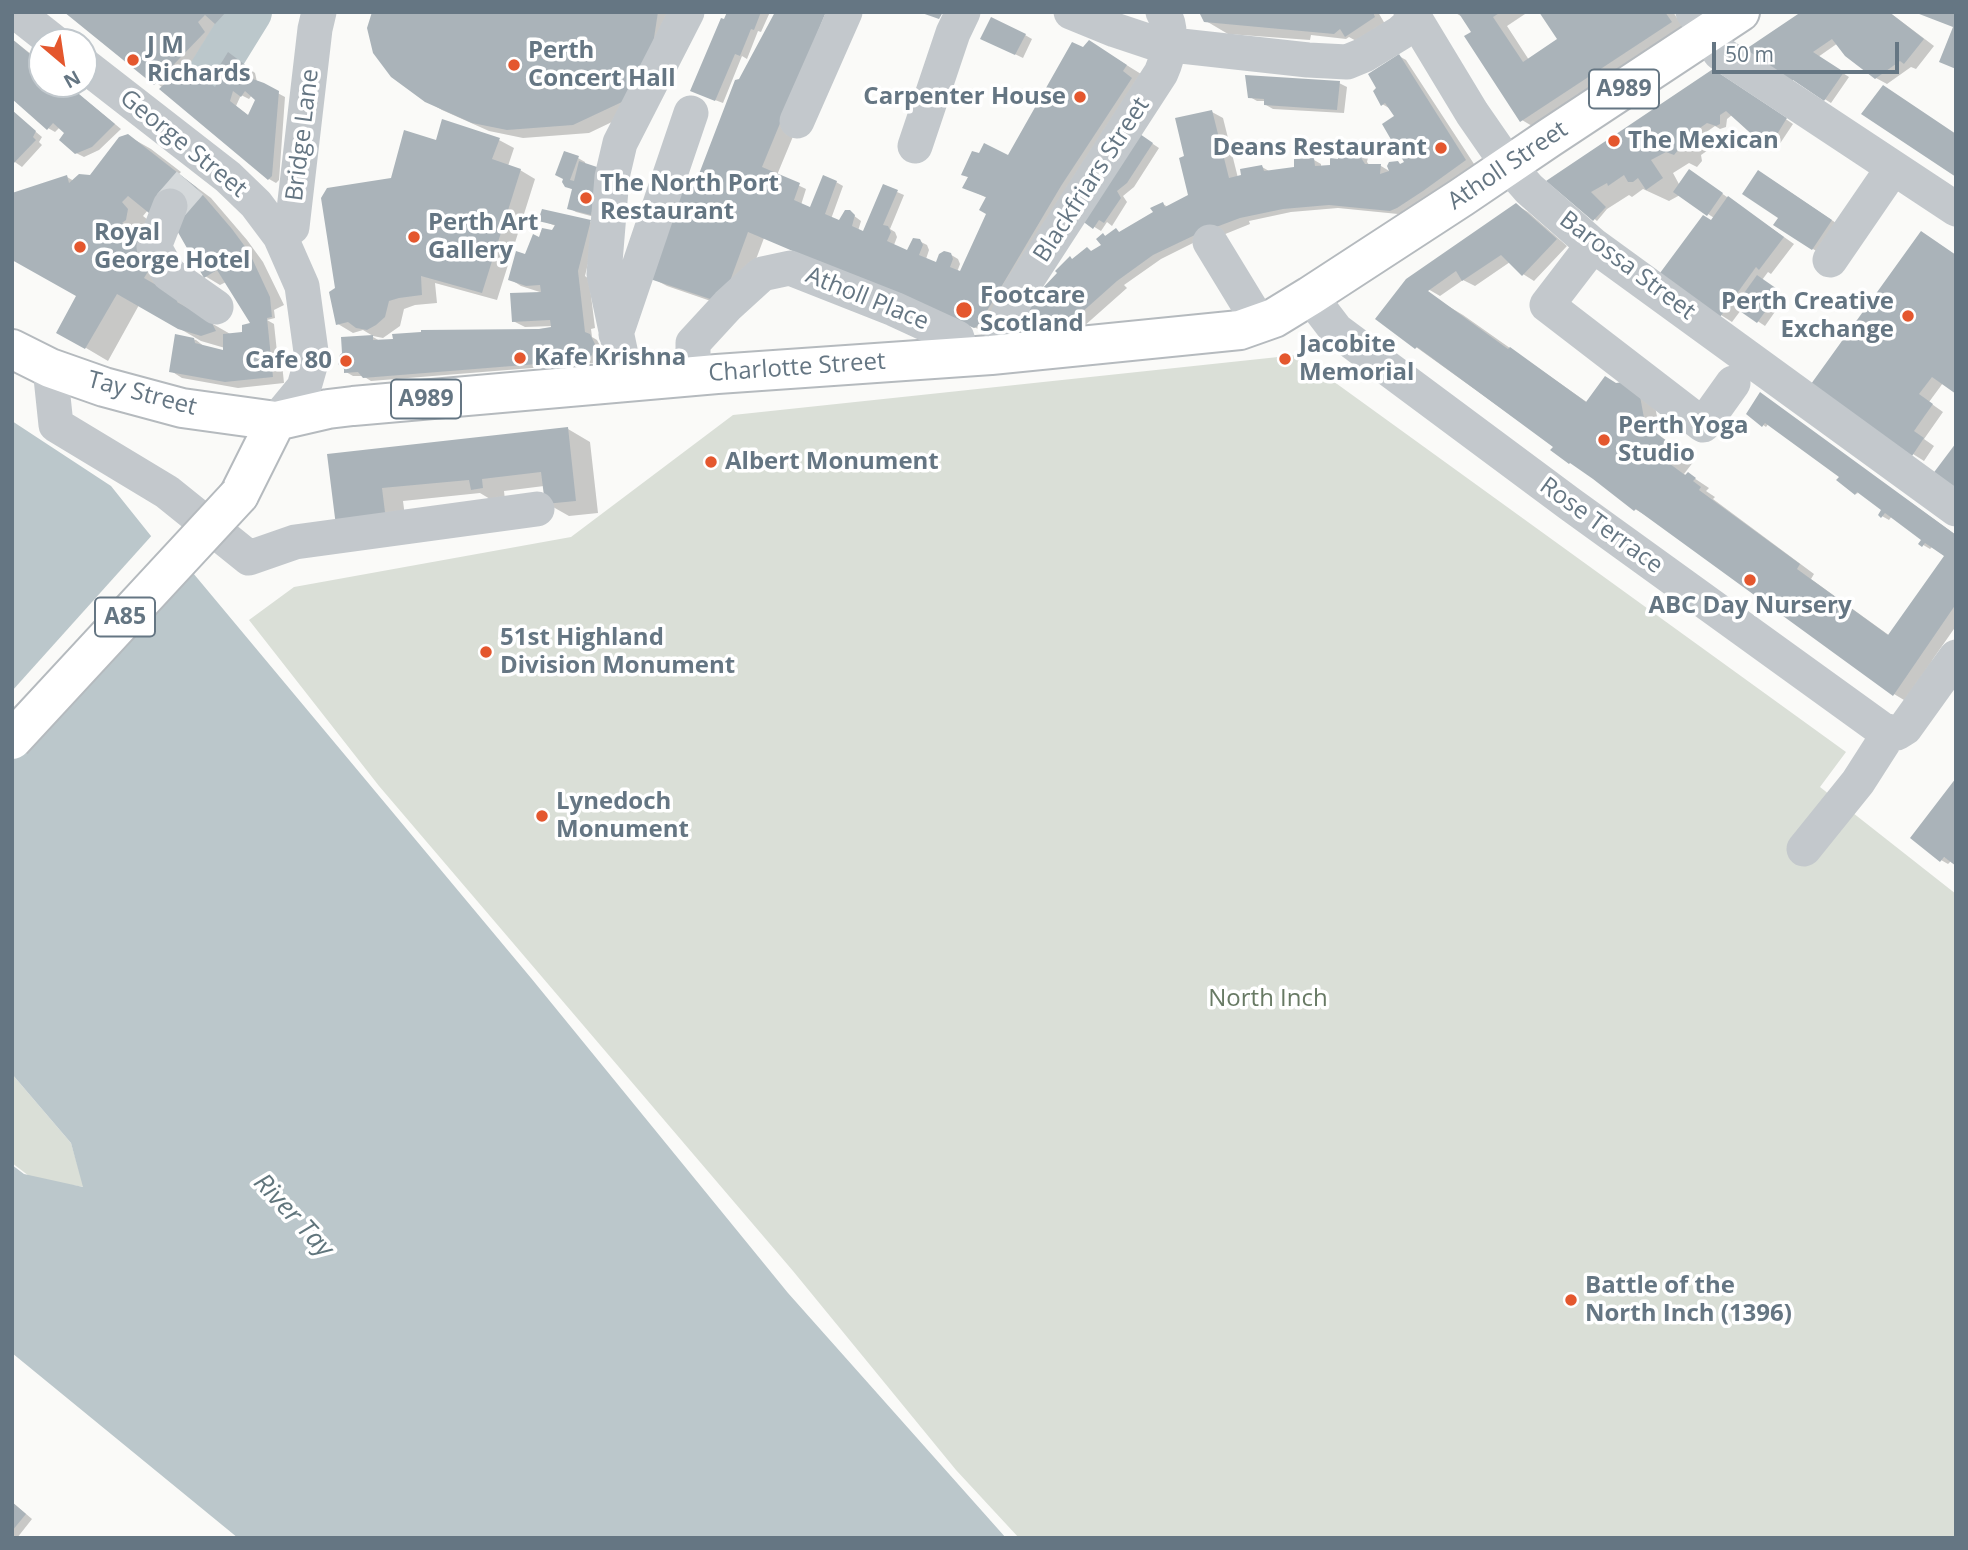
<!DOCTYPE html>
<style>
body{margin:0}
#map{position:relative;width:1968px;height:1550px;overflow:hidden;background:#fafaf8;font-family:"Open Sans",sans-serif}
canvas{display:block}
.frame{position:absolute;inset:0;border:14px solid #657683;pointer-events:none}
.north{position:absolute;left:28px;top:28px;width:70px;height:70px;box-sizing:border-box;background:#fff;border:2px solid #c1c8cd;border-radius:50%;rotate:151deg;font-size:19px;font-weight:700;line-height:28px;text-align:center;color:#657683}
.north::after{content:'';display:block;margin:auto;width:24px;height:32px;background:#e4572e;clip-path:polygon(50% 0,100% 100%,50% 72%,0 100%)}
.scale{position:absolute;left:1712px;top:42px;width:187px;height:32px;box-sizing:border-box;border:4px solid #657683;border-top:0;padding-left:9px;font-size:21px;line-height:24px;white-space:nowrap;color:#657683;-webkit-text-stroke:5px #fff;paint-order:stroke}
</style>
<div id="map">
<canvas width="1968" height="1550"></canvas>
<div class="frame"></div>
<div class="north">N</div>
<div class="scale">50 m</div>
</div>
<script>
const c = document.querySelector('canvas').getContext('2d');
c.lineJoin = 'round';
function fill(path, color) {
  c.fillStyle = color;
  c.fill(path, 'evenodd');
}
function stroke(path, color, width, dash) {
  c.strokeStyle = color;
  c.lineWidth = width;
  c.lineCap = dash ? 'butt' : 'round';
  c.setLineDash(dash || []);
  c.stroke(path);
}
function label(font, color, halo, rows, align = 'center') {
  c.font = font + ' "Open Sans",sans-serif';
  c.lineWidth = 7;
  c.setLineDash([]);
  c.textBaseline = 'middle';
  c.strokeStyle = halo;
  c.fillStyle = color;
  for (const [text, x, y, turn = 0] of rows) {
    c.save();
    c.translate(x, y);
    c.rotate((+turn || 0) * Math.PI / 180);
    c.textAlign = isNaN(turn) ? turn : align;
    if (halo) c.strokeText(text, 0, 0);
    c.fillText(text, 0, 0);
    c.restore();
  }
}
const green = new Path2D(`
 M1297 355 1846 752 1820 787 1956 894V1538H1019L956 1470 793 1271 379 786 249 620 294 587 571 537 733 415Z
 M12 1074 71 1143 84 1187 33 1179 12 1163Z`);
const water = new Path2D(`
 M12 421 111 486 151 536 183 561 531 978 788 1293 1006 1538H238L12 1353V1165L24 1174 83 1187 71 1143 12 1074Z`);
const pier = new Path2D(`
 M154 533 185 558 12 757V691Z`);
const shadow = new Path2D(`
 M67 12H248L231 31 220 24 212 31 220 42 190 71 203 81 216 88 236 58 255 73 257 82 285 97 279 180 276 183 269 179 163 88ZM241 95 249 99 252 95 257 99 249 116 236 106Z
 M373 12H670L637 110 589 133 523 138 489 131 442 110 425 100Z
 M729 12H770L761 32 758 31 747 59 742 56 723 103 699 94Z
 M1201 12H1378L1385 24 1358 42 1349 37 1346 39 1311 35 1310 40 1228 34 1206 21Z
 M1454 12H1528L1507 26 1529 60 1559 40 1541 12H1673L1686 31 1537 129 1522 120 1473 32 1464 18Z
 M1889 12 1934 46 1916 69 1911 67 1887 84 1876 78 1838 43 1818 57 1849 77 1831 103 1751 53Z
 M843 16 777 175 806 189 801 205 811 209 836 182 843 186 831 219 839 222 849 212 861 221 858 231 864 233 897 192 904 195 890 229 895 232 897 237 894 245 908 252 919 241 927 245 929 250 926 259 937 264 948 253 958 259 960 264 957 272 960 273 988 214 987 198 965 187 970 178 964 175 1009 157 1084 49 1104 51 1141 74 985 330 983 331 764 238 737 310 667 286 652 278 695 189Z
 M1025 35 1032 39 1023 58 990 42Z
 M12 39 42 63V84H66L121 129 99 150 84 157 76 153 67 133 60 127 55 132 48 128 12 97Z
 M1399 56 1406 60 1476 167 1435 196 1431 194 1404 212 1398 214 1338 208 1291 212 1249 221 1250 224 1208 241 1203 238 1161 259 1124 285 1127 288 1083 327 1038 332 1026 325 1073 260 1103 246 1104 235 1106 237 1116 230 1120 233 1155 213 1163 204 1168 207 1190 196 1186 157 1212 112 1223 118 1238 178 1262 167 1269 171 1296 169 1314 160 1321 164V167H1332L1340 161 1343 147 1362 149 1369 153 1367 162 1370 166H1381L1391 172 1402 166 1411 168 1396 116 1389 108 1382 104Z
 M1721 75 1793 124 1775 151 1769 148 1732 115 1727 119 1726 127 1720 129 1715 126 1705 133 1714 146 1701 155 1702 161 1697 167 1689 163 1673 173 1680 186 1697 176 1794 244 1771 274 1768 272 1762 280 1786 296 1765 326 1741 310 1732 322 1721 315 1712 222 1714 218 1680 195 1669 201 1643 189 1632 197 1629 195 1607 209 1597 221 1549 181Z
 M1339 83 1347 87 1344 113 1273 109 1266 105V101H1257L1250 97Z
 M12 112 42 137 39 142 42 145 22 167 12 160Z
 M128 136 151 149 181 172 179 174 211 198 247 240 263 262 284 305 274 310 275 318 267 320 274 324 277 352 281 354 284 383 238 388 182 378 171 371 176 336 196 340 205 347 223 351 225 348 201 341 139 305 108 361 59 332 78 296 67 177 74 181 90 177ZM168 202 205 276 220 285 226 282 253 324 244 334 232 335 199 316 148 220 143 216 148 210Z
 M1144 138 1159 148 1134 187 1123 196 1127 202 1112 226 1107 222 1101 231 1083 220Z
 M499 140 514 148 508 166 520 170 535 179 497 300 435 283 437 303 415 305 404 309 400 326 383 338 373 336 363 330 353 333 338 324 337 289 393 180 437 142Z
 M578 158 585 162 598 218 576 212 569 208 574 190 566 186Z
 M1769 178 1842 227 1823 255 1813 249 1780 218Z
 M1516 205 1528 212 1567 246 1534 281 1523 274 1510 262 1475 286 1463 280 1440 296 1409 278Z
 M540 220 590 222 597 226 585 276 589 279 595 328 591 329 592 337 597 340 602 349 599 359 594 363 371 381 363 376H353L346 372 373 337 380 341 553 328V326L525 327 513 321 543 293 521 286 510 279 533 258 540 239 553 232 556 226Z
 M1922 233 1943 383 1929 402 1943 412 1924 439 1934 446 1924 461 1913 454Z
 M1406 281 1463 315 1588 403 1606 378 1655 406 1659 427 1655 432 1694 461 1684 474 1687 476 1688 474 1709 488 1706 491 1715 497 1713 499 1814 574 1811 579 1890 636 1946 556 1933 546 1930 549 1920 543 1923 539 1892 516 1889 520 1880 515 1883 510 1858 492 1857 494 1854 492 1842 476 1769 423 1766 427 1748 414 1761 395 1956 535V626L1933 659 1909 703 1894 694 1650 518 1635 509 1555 447 1416 347Z
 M568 429 590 442 598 513 569 516 546 503 544 486 504 491 505 500 495 502 480 493 403 501 407 532 360 538 329 456Z
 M1912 838 1951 861 1948 864 1941 860Z
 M12 1502 32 1519 17 1538H12Z`);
const river = new Path2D(`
 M207 80 249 12`);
const building = new Path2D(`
 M64 12H226L215 24 205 15 198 22 205 32 154 85Z
 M372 12H658L652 51 622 102 573 125 507 130 472 123 425 102 391 77 373 53 367 28Z
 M727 12H761L754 30 751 29 740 56 735 54 715 101 690 91 721 18 724 19Z
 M775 12H826L762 167 800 183 794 200 810 207 823 175 837 181 825 214 839 220 845 210H850L855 215 852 226 863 231 883 184 898 190 883 225 888 226 891 232 887 241 907 250 913 238 920 239 923 245 919 255 936 262 939 254 944 251 948 252 951 253 953 259 950 267 960 271 986 214 979 210 986 197 962 188 968 177 961 175 972 151 979 153 984 143 1008 155 1072 42 1083 47 1089 40 1127 65 1123 71 1132 78 1061 186 978 326 974 328 748 232 722 303 650 279 685 183 694 187 735 80 739 79Z
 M919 12H943L939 19Z
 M1199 12H1373L1375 17 1345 37 1340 29 1334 34 1204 22Z
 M1458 12H1501L1493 17 1523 62 1557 39 1539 12H1665L1672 22 1520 122 1464 36 1471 32Z
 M1801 12H1889L1924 39 1904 64 1900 61 1875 79 1845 56 1832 39 1813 52 1844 72 1824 101 1793 80 1792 82 1749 54V47Z
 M1914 12H1956V69L1939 62 1953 27Z
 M991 17 1026 34 1015 55 980 39Z
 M12 39 42 64V84H67L115 124 92 147 75 154 59 140 64 133 53 123 47 130 12 99Z
 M228 52 248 67 250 78 264 83 279 91 272 176 268 180 159 89 184 66 201 80 203 78 215 87 220 79 217 70ZM233 91 241 97 245 91 255 100 248 115 230 101Z
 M1399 54 1466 160 1423 191 1397 208 1390 211 1329 205 1283 209 1240 218 1195 235 1153 255 1117 281 1071 322 1031 327H1025L1021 322 1022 310 1057 273 1055 271 1070 256 1072 259 1087 247 1091 251 1101 245 1096 239 1103 233 1105 236 1116 228 1119 232 1153 212 1150 208 1163 202 1165 207 1188 195 1179 158 1184 156 1175 118 1212 110 1229 178 1241 175 1240 169 1262 165 1264 171 1294 167V159L1314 158 1315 166 1330 165V158L1338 159 1341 145 1362 147 1360 156 1365 164H1381L1380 174 1389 171 1387 166 1389 162 1398 161 1400 164 1404 162 1382 124 1394 116 1385 103 1381 106 1373 91 1376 88 1368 74Z
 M1713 69 1787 118 1768 149 1726 111 1720 115V124L1716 126 1707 123 1680 142V148L1674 155 1666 152 1651 160 1663 178 1646 190 1638 178 1633 182H1628L1624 175 1608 186 1607 183 1591 192 1606 207 1593 221 1546 181Z
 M1245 75 1340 81 1337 110 1264 105V99L1248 98Z
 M1883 85 1956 134V177L1861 114Z
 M12 110 36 131 33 137 36 140 12 165Z
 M442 119 500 138 492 159 521 169 482 293 421 276 422 295 399 298 389 301 385 317 376 325 367 330 356 328 348 322 336 325 329 292 335 288 321 198 327 188 391 178 404 130 436 140Z
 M1137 132 1153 143 1127 183 1117 191 1121 198 1104 223 1099 220 1093 229 1081 220Z
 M128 134 196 187 232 229 249 252 270 297 272 317 267 318 273 377 225 382 169 372 175 334 194 338 195 343 223 350V334L242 332V325L250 323 217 270 204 278 175 227 149 213 128 196 122 202 128 209 126 220 122 223 141 234 154 262 144 278 179 298 177 302 211 321 216 331 201 336 178 329 117 294 85 349 56 333 76 296 12 260V193L67 175 69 183 79 174 90 175 119 137Z
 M564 151 579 156 570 180 574 181 579 161 603 169 591 215 567 209 572 189 565 187 562 182 563 179 555 175Z
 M1689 169 1723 193 1707 216 1673 192Z
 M1758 170 1832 220 1812 250 1773 225 1778 218 1742 194Z
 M1728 196 1784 237 1759 270 1756 267 1720 317 1660 273 1703 215 1711 220Z
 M1516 203 1557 239 1522 276 1501 255 1462 281 1456 271 1428 291 1508 349 1510 347 1586 402 1605 376 1616 383 1623 382 1640 396 1644 418 1641 422 1680 451 1670 464 1685 475 1688 472 1696 478 1693 481 1701 487 1699 490 1800 564 1797 569 1888 635 1944 556 1925 543 1922 547 1918 544 1921 540 1885 513 1881 518 1878 515 1881 510 1857 492 1855 495 1836 480 1839 477 1765 423 1762 427 1746 414 1760 392 1956 535V604L1893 696 1636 509 1634 511 1593 479 1570 463 1569 464 1550 450 1553 447 1473 388 1417 347 1415 349 1375 319 1406 279Z
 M542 209 591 220 578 271 585 332 590 334 595 344 592 355 587 360 363 378 358 372 344 373V369L338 364V361L340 355 342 353 341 337 373 335V340L393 339 392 334 421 332V330L539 329 551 327 550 320 512 322 510 293 541 292 540 285 526 286 508 280 516 251 525 254 533 234 539 237 542 228 552 230 555 225 538 221Z
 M1921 231 1956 255V394L1932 377 1919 394 1933 404 1914 431 1924 438 1912 456 1811 384Z
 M1757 275 1780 291 1757 323 1734 307Z
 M568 427 576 501 545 504 541 472 482 479 483 488 471 490 469 480 382 488 386 520 336 526 327 454Z
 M1956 443V493L1932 475Z
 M1956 778V866L1944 857 1940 862 1910 838Z
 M12 1502 26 1514 12 1531Z`);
const minorTunnel = new Path2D(`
 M170 206 190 183`);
const minor = new Path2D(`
 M16 12 54 42
 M1071 12 1115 30 1154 43 1308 60 1347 62 1364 55 1400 33 1416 19
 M1411 12 1472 113 1508 165 1529 189 1593 245 1956 509
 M1693 12 1720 53 1956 209
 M84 65 228 177 256 204 280 236 302 286 312 359 304 387 276 421
 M797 121 845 12
 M915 146 953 33 963 12
 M170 206 154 247 169 274 216 307
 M280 236 292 227 315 29 319 12
 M1210 242 1260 324
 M1593 245 1547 305 1703 425 1733 383
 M1830 260 1893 168
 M1310 296 1336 330 1570 504 1883 730 1897 733 1905 728 1956 657
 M616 334 691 113
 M1002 353V328L1019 292 1161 73C1169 55 1174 30 1163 12
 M50 368 56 425 167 492 249 558 295 542 537 509
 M693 376V343L728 305 762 274 790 268 894 309 957 338 962 357
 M625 382 623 364 604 274 612 177 620 143 687 12
 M1804 849 1858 782 1890 732`);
const major = new Path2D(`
 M12 349 50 368 104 387 182 408 276 421 328 409 353 406 717 374 991 355 1240 330 1274 318 1310 296 1462 197 1549 138 1740 12
 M239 495 276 421`);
const majorBridge = new Path2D(`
 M12 740 239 495`);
const markers = [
 [133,60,7,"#e4572e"],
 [514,65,7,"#e4572e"],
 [1080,97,7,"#e4572e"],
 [1614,141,7,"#e4572e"],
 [1441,148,7,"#e4572e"],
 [586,198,7,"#e4572e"],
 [414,237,7,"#e4572e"],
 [80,247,7,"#e4572e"],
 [964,310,9,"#e4572e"],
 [1908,316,7,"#e4572e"],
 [520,358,7,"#e4572e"],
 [1285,359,7,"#e4572e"],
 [346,361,7,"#e4572e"],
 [1604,440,7,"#e4572e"],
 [711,462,7,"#e4572e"],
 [1750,580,7,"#e4572e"],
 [486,652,7,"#e4572e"],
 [542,816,7,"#e4572e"],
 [1571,1300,7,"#e4572e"]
];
const shields = [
 [1624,89,70],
 [426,399,70],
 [125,617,60]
];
const shieldNames = [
 ["A989",1624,89],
 ["A989",426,399],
 ["A85",125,617]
];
const poiNames = [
 ["J M",147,46],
 ["Richards",147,74],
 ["Perth",528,51],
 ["Concert Hall",528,79],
 ["Carpenter House",1066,97,"right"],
 ["The Mexican",1628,141],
 ["Deans Restaurant",1427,148,"right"],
 ["The North Port",600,184],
 ["Restaurant",600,212],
 ["Perth Art",428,223],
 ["Gallery",428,251],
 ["Royal",94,233],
 ["George Hotel",94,261],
 ["Footcare",980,296],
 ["Scotland",980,324],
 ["Perth Creative",1894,302,"right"],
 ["Exchange",1894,330,"right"],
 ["Jacobite",1299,345],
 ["Memorial",1299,373],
 ["Kafe Krishna",534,358],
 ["Cafe 80",332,361,"right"],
 ["Perth Yoga",1618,426],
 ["Studio",1618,454],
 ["Albert Monument",725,462],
 ["ABC Day Nursery",1750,606,"center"],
 ["51st Highland",500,638],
 ["Division Monument",500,666],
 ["Lynedoch",556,802],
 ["Monument",556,830],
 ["Battle of the",1585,1286],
 ["North Inch (1396)",1585,1314]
];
const streetNames = [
 ["Bridge Lane",303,135,-83],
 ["George Street",183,144,39],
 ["Atholl Street",1508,166,-34],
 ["Blackfriars Street",1092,180,-57],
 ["Barossa Street",1627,266,37],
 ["Atholl Place",867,299,22],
 ["Charlotte Street",797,368,-4],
 ["Tay Street",142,394,15],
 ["Rose Terrace",1601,526,36]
];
const parkNames = [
 ["North Inch",1268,999]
];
const waterNames = [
 ["River Tay",293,1216,47]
];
fill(green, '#dadfd7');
fill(water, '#bbc7cb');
fill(pier, '#fafaf8');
fill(shadow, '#0003');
stroke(river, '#bbc7cb', 46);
fill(building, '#aab3b9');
stroke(minorTunnel, '#d5d9db', 35, [35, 18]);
stroke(major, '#b5babe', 42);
stroke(minor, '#c3c8cc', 35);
stroke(major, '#fff', 38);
stroke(majorBridge, '#b5babe', 42, []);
stroke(majorBridge, '#fff', 38);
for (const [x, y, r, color] of markers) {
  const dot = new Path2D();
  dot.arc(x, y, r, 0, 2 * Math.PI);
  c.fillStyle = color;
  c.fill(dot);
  stroke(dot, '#fff', 2.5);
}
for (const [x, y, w] of shields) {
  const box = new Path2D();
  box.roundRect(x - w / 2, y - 19.5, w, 39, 5);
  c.fillStyle = '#fff';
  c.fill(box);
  stroke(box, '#657683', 2);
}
label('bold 23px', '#657683', null, shieldNames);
label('bold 24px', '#657683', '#fff', poiNames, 'left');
label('24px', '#657683', '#fff', streetNames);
label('24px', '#687a64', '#fff', parkNames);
label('italic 26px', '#60757c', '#fff', waterNames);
</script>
